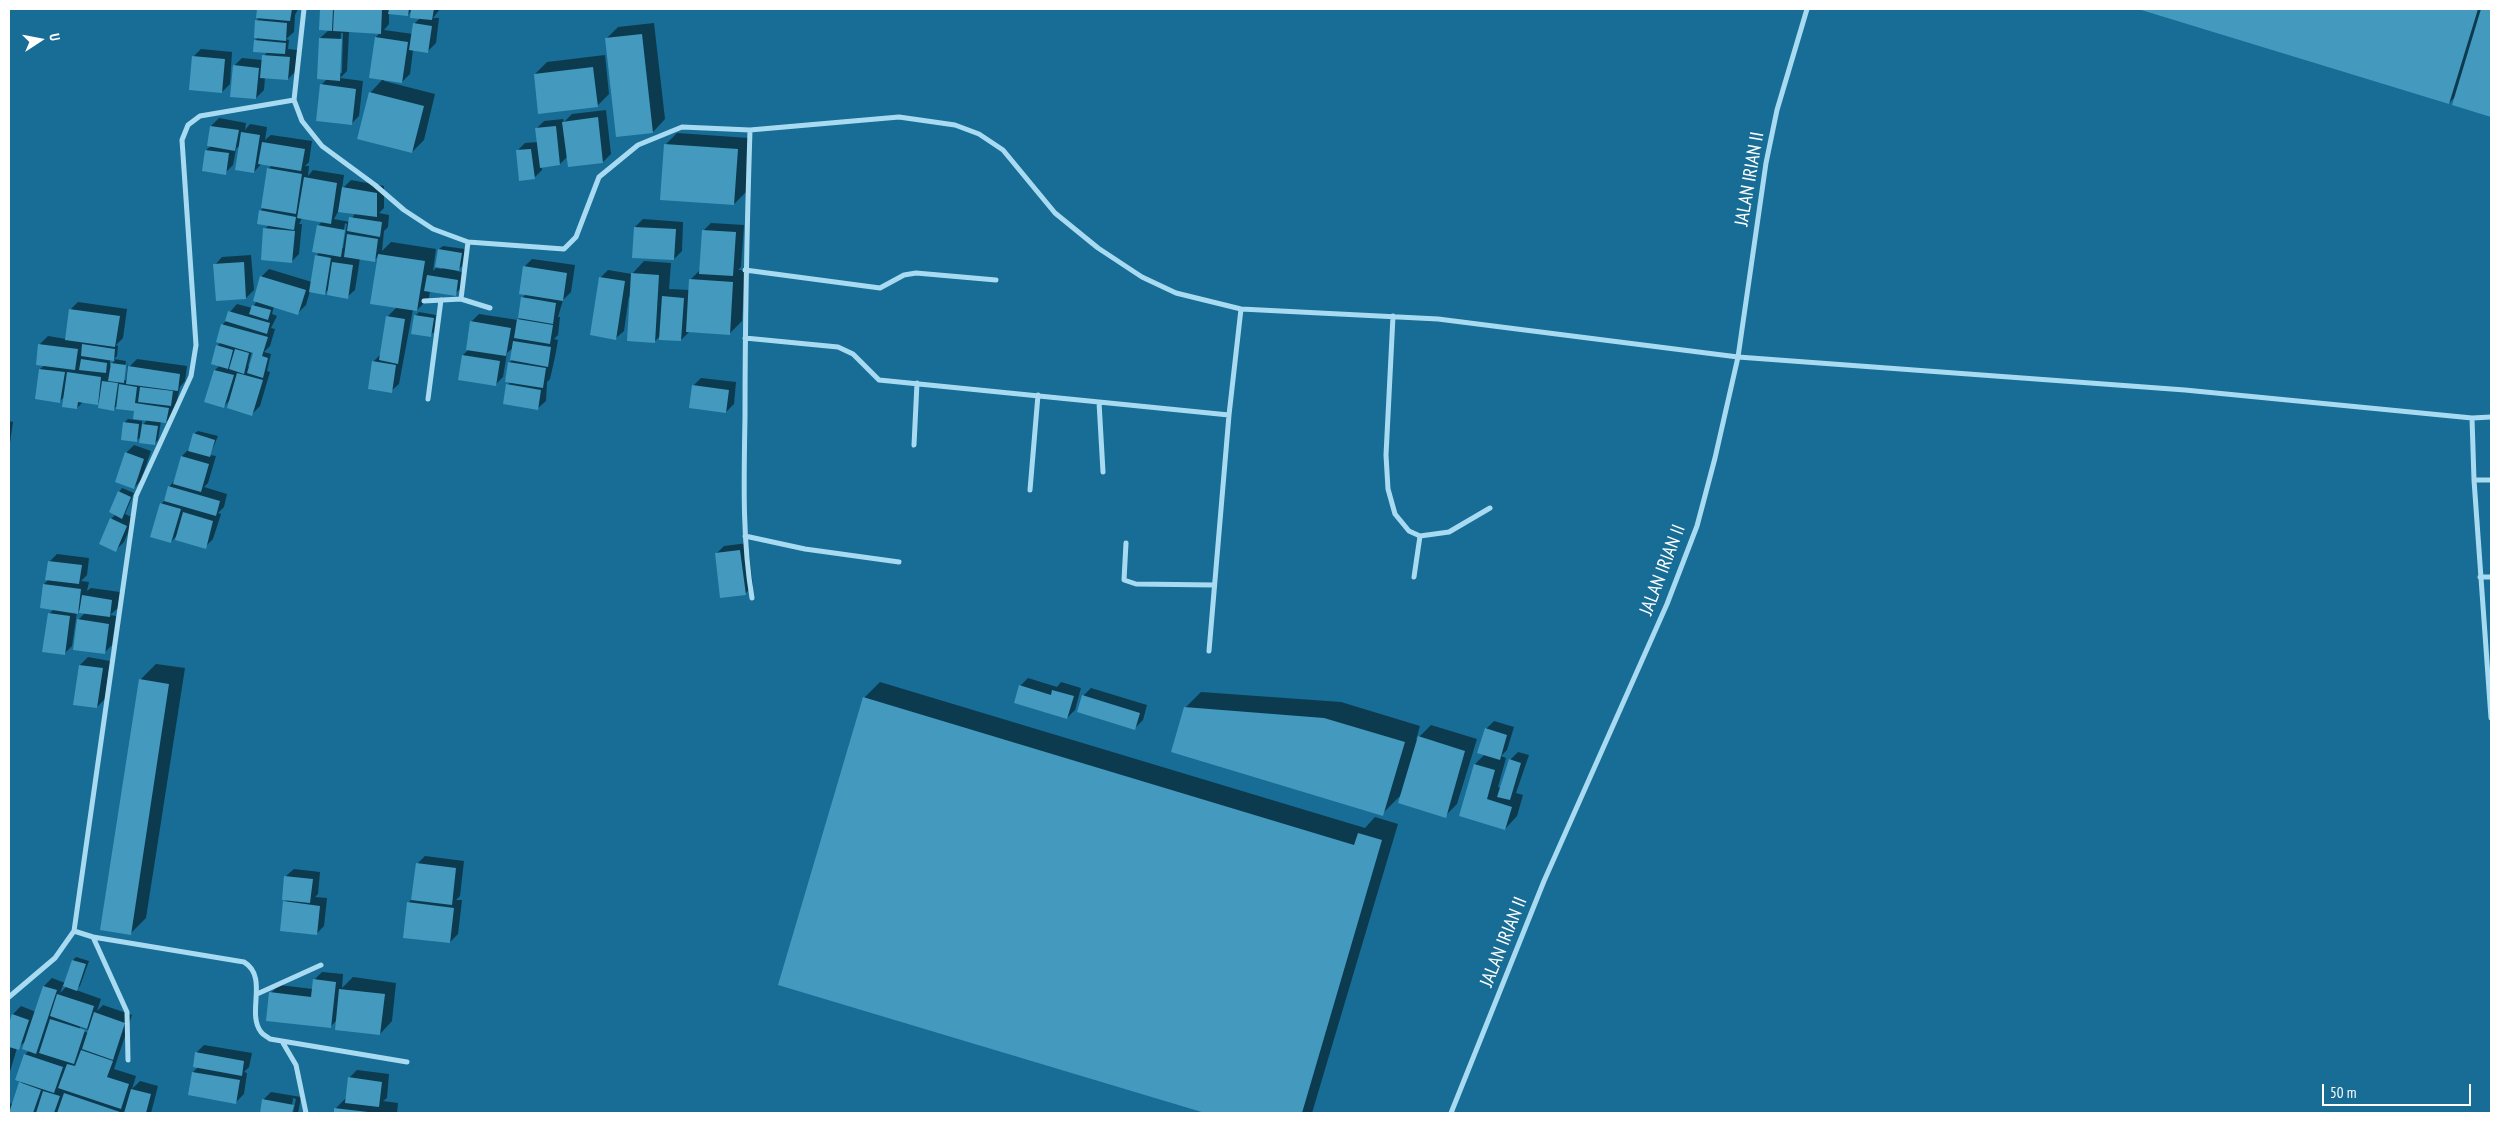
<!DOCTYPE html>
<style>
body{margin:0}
#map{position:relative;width:2500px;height:1122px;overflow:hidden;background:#176d95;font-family:"PT Sans Narrow",sans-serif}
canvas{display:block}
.frame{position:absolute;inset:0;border:10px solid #fff;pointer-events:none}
.north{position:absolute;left:15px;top:15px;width:50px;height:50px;-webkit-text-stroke:4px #176d95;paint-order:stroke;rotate:79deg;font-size:14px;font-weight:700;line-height:20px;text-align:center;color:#fff}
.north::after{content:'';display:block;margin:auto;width:18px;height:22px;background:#fff;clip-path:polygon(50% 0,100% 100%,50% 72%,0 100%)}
.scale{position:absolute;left:2322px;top:1084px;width:149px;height:22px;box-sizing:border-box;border:2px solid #fff;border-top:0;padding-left:6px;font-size:15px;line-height:18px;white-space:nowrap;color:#fff;-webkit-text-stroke:4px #176d95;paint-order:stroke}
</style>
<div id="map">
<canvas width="2500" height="1122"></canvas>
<div class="frame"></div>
<div class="north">U</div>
<div class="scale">50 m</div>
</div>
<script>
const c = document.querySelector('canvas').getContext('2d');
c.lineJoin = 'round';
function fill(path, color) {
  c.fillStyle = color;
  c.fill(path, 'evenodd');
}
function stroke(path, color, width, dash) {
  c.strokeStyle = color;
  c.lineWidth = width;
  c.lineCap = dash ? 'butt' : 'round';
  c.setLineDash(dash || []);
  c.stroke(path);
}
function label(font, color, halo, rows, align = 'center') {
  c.font = font + ' "PT Sans Narrow",sans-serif';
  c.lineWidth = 4.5;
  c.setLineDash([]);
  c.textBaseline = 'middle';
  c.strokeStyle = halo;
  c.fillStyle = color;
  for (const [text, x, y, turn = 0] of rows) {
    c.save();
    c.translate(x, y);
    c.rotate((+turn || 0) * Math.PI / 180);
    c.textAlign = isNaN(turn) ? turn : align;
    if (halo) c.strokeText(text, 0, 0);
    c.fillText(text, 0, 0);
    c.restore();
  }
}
const shadow = new Path2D(`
 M258 9H298L295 15 294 32 286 39 289 40 288 49 297 50 296 71 288 79 265 77 264 90 256 98 234 66 242 58 262 60 267 52 256 40 258 37 256 21 260 17H257Z
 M321 9H440L433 18H439L436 43 428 51 413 50 410 74 402 82 384 79V81L435 94 424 140 412 152 370 93 383 79 376 37 381 32 349 31 347 71 340 78 363 81 359 116 351 124 321 85 327 79 320 38 329 30 320 29ZM412 10 420 18 414 24 413 34 384 30 389 24V13L408 15ZM341 33H343L342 73H339Z
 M2140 9H2491V115L2454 104 2456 96 2449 103Z
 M654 23 665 119 653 132 606 39 618 27Z
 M201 49 232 52 230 84 222 92 193 57Z
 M605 55 609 94 597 106 535 74 547 62Z
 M606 110 611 154 603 162 568 156 560 164 542 166V170L534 178 517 151 525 143 538 142 536 129 544 121 563 119 564 122 572 114Z
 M219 118 246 123 245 130 250 124 267 127 265 140 271 135 312 141 309 162 305 166H309L308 176 313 170 344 175 342 189 351 180 384 186V208L379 213 389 215 388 227 384 231 382 251 391 242 436 249 433 271 436 268 442 269 443 267 437 266 439 249 443 246 465 249 462 266 457 271 465 273 463 286 455 294 430 290 429 298 417 310 413 309 399 384 391 391 373 362 381 354 387 317 397 307 379 256 374 260 360 258 355 290 347 297 329 289 325 293 310 291 306 305 298 313 274 306 272 314 277 316 271 328 275 329 270 346 264 352 271 354 267 371 270 372 260 406 252 414 230 400 224 406 206 401 215 370 220 365 218 345 221 342 218 341 223 324 227 320 230 312 237 304 252 308 257 301 261 277 269 269 312 282 316 256 320 252 318 226 322 221 302 218 299 224H302L299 254 291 262 265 229 269 225 260 211 264 207 268 169 272 165 262 163 254 172 241 144 236 149 233 165 225 173 206 150 211 146V126ZM339 210 355 213 350 222 334 219ZM345 223 347 224 343 248H341ZM252 351 254 352 250 367 248 366Z
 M677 133 749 138 746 192 734 204 665 145Z
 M643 219 683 222 682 251 674 259 635 227Z
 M711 223 744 225 741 267 738 270H745L742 321 729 334 689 332 681 340 660 336 655 341 629 296 624 331 616 338 600 278 608 270 632 274 644 261 671 263 669 289 689 290 690 280 701 269 703 231Z
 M251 255 254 290 246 298 215 265 222 257Z
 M532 259 575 265 571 292 563 300 558 317H560L558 335 554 339 558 340 555 357 550 379 547 382 546 401 538 408 507 385 511 382 509 363 513 359V348L507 353 503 377 495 385 463 355 469 349 471 322 479 314 518 320 520 317 522 298 526 294 524 267Z
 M78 302 127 309 123 338 116 345 118 346 117 356 114 359 126 361 123 380H126L128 362V368L137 359 187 366 185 381 180 387 174 414 166 422 161 421 158 440 154 444 142 436 136 441 124 423 128 419 142 421V426L148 419 136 407 133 410 115 407 114 409 101 400 97 404 83 402 77 408 65 396 60 401 40 369 45 365 40 344 48 336 66 339 70 310ZM110 359 115 360 110 366Z
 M419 312 436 315 434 332 430 335 416 315Z
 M701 378 736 382 734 404 726 412 693 386Z
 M9 421 13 422 9 450Z
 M198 431 218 436 210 455 216 456 208 483 204 487 227 494 224 507 218 513 221 514 213 539 205 547 178 534 171 542 161 504 166 499 169 487 174 481 182 456 190 448 194 434Z
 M134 445 151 451 141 480 134 488 126 453Z
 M122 488 134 493 125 514 134 518 124 542 116 550 111 519 116 514 119 492Z
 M748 543 753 586 745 594 716 554 724 546Z
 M57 554 89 558 87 575 81 581 89 582 87 591 91 588 120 592 118 608 110 615 116 616 112 645 104 653 78 620 86 612 81 609 77 612 72 646 64 654 49 614 54 609 44 584 49 579V562Z
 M88 657 110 661 105 699 97 707 80 665Z
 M156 664 185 668 146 918 130 934 140 680Z
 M1028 678 1057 687 1061 682 1081 688 1075 710 1067 718 1020 686Z
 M880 682 1365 828 1375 817 1398 824 1312 1113H1209L779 984 864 698Z
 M1091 688 1147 705 1143 720 1135 728 1083 696Z
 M1201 692 1341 702 1420 726 1416 740 1431 725 1477 739 1457 804 1445 816 1401 795 1382 814 1185 708Z
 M1494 721 1514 727 1507 750 1501 756 1506 758 1498 787 1501 788 1510 760 1518 752 1529 755 1516 793 1523 795 1517 816 1505 829 1460 815 1475 764 1485 754 1486 729Z
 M425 856 464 861 460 896 456 900H462L458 934 450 942 408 903 413 898 417 864Z
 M294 869 320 872 318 894 315 897 327 898 324 926 317 933 284 902 287 900 286 876Z
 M76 957 89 961 80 986 76 990 101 999 97 1011 103 1005 132 1015 114 1069 136 1076 132 1089 140 1081 158 1086 151 1113H9V1103L13 1104 22 1081 25 1055 29 1050 26 1041 17 1048 9 1075V1027L13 1014 21 1006 36 1012 44 986 52 978 65 983 73 960ZM63 985 67 986 60 993ZM80 1027 91 1031V1034L80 1030Z
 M322 972 343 974 342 988 353 977 396 983 392 1021 380 1034 337 1020 330 1027 271 993 279 985 313 989 314 980Z
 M204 1045 252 1053 249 1067 244 1072 247 1073 244 1094 236 1102 193 1072 198 1067 196 1053Z
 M357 1070 389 1074 387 1098 383 1101 398 1103 397 1113H335V1109L347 1097 349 1078Z
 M271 1092 301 1097 298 1113H293L296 1099 293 1098 291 1113H261L263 1100Z`);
const building = new Path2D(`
 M257 9H292L290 21 256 18Z
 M320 9H333L332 31 319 30Z
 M334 9H382L381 34 333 31Z
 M389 9H409L408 16 388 14Z
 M411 9H434L432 20 410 18Z
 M2138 9H2478L2449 104Z
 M2481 9H2491V117L2452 105Z
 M255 20 287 23 286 41 254 38Z
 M413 23 432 26 428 53 409 50Z
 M642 34 653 133 616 137 605 38Z
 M375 37 408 42 402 83 369 78Z
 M319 38 342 39 340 81 317 79Z
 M254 40 286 43 285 54 253 52Z
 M262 55 290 57 288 80 260 78Z
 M192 56 225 59 222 93 189 90Z
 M233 65 259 68 256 99 230 97Z
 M593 67 598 107 538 114 534 74Z
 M320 84 356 89 352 125 316 121Z
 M369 92 424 106 412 153 357 139Z
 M598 117 603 163 568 167 562 122Z
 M210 126 239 130 235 151 207 146Z
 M556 126 560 165 540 168 535 128Z
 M241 132 260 135 254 173 235 170Z
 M262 142 305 149 301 171 258 164Z
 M664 144 738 149 734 205 660 200Z
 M531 149 535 179 519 181 516 150Z
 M205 150 229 153 226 175 202 171Z
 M267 168 302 174 296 214 261 208Z
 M304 177 337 183 331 224 297 218Z
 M342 187 377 193V217L338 212Z
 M259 210 296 217 294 230 257 224Z
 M349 217 382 222 380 237 347 231Z
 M317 225 345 230 341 257 312 252Z
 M634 227 676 229 674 260 632 258Z
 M263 228 295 231 292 263 261 260Z
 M702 230 736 232 733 276 699 274Z
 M347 234 378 239 375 262 344 257Z
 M438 249 462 253 459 271 435 267Z
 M378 254 425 261 417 311 370 304Z
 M315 255 331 258 325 295 309 292Z
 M244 262 246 299 216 301 213 264Z
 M332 262 353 265 348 299 327 295Z
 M523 266 567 273 563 301 519 294Z
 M631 273 659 275 655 343 627 341Z
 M427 275 458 280 456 296 424 291Z
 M260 276 306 290 298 315 253 301Z
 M599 277 625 281 616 340 590 335Z
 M689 279 733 282 730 335 686 332Z
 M662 296 684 298 681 341 659 340Z
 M521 297 556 303 553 324 518 318Z
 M252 305 271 310 268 320 249 314Z
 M69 309 120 316 115 347 65 340Z
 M228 311 270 323 267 334 225 321Z
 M414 315 434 318 431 337 411 334Z
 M386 316 405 319 398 364 379 360Z
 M517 319 553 325 550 344 514 338Z
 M470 321 511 328 506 356 466 350Z
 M221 324 268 337 262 356 268 358 263 378 247 373 253 353 216 342Z
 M513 341 551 347 548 367 510 360Z
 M38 344 78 349 75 370 36 365Z
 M82 344 115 349 114 361 81 356Z
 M216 345 233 350 228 369 211 364Z
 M235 349 249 353 244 374 229 369Z
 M462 355 500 361 496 386 458 380Z
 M81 359 107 363 106 373 79 370Z
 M372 361 396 365 392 393 368 389Z
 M508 362 546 368 543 388 505 382Z
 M111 363 126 365 124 383 108 381Z
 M128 366 180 374 178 391 126 384Z
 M39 369 65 372 60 403 35 399Z
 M214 370 234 375 224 408 204 402Z
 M67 372 101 377 98 405 78 402 77 409 62 407Z
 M237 373 263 380 252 416 227 408Z
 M102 381 118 383 114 411 98 408Z
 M119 384 137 387 135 403 169 408 166 423 133 419 134 411 116 409Z
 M506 384 541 390 538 410 503 404Z
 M692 385 729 390 726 413 689 408Z
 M140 387 173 391 171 406 138 402Z
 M123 422 139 424 137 442 121 440Z
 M142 424 158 426 155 445 139 443Z
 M193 433 215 440 210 457 188 451Z
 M125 452 144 459 134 489 115 482Z
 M181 456 209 464 201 492 173 484Z
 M168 486 220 501 216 516 164 501Z
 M118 491 131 497 122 519 109 512Z
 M160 503 181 509 171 543 150 537Z
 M183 512 213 521 206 549 175 540Z
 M110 518 127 526 116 552 99 544Z
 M740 550 746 595 720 598 715 553Z
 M48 561 82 565 79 584 45 580Z
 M43 584 81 589 78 614 40 608Z
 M82 595 112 600 110 617 79 613Z
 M48 613 70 616 65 655 42 652Z
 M77 619 109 624 105 654 73 650Z
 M79 665 103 668 97 708 73 705Z
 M139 679 169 684 131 935 100 930Z
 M1019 685 1051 695 1052 690 1074 696 1067 719 1014 703Z
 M1082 695 1140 713 1135 730 1077 712Z
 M863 697 1354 845 1358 833 1382 840 1302 1113H1205L778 985Z
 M1184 707 1324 718 1405 742 1383 816 1171 752Z
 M1485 728 1507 735 1500 760 1477 753Z
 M1418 736 1465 751 1446 818 1398 803Z
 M1509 759 1521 763 1510 800 1497 797Z
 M1474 764 1495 770 1487 799 1512 807 1505 830 1459 816Z
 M416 863 456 868 452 905 411 900Z
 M284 876 313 879 310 903 282 900Z
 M283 901 320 906 317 935 280 931Z
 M407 902 454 908 450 943 403 938Z
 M72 960 86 964 77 991 63 986Z
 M313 979 336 982 331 1028 266 1021 269 992 311 997Z
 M43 986 57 990 36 1054 22 1049Z
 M339 989 385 994 380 1035 335 1030Z
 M57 994 94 1006 87 1029 50 1016Z
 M94 1012 125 1023 113 1060 82 1049Z
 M12 1014 29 1020 19 1050 9 1047V1023Z
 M50 1019 85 1030 74 1064 39 1053Z
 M81 1050 113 1061 107 1077 129 1084 121 1109 58 1088 67 1064 75 1066Z
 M195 1052 244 1061 242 1076 193 1067Z
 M24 1054 63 1067 54 1093 15 1080Z
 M192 1072 240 1080 236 1104 188 1095Z
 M348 1077 382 1082 379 1107 345 1103Z
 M19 1082 41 1090 33 1113H9Z
 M131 1089 151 1094 146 1113H124Z
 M43 1091 60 1096 54 1113H36Z
 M64 1093 120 1112V1113H57Z
 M262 1099 294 1105 292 1113H260Z
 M334 1108 368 1112V1113H334Z`);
const minor = new Path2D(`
 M304 9 294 100 302 121 322 146 375 185 404 210 433 229 468 242 564 249 576 237 599 177 638 145 682 127 750 130 899 117 955 125 979 134 1003 150 1055 213 1098 248 1142 277 1176 293 1241 309 1438 319 1738 357 2185 390 2472 418 2491 417
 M750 130C747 225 745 321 745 417 744 477 742 538 752 598
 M468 242 461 299 490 308
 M745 270 880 288 904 275 916 273 996 280
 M424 301 461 299
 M1393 316 1386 455 1388 489 1395 514 1409 531 1420 536 1414 577
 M745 338 838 347 853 354 879 380 1229 415
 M428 399 441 300
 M1099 402 1103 472
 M2472 418 2474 480 2491 718
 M914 445 917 383
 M2474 480H2491
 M1030 490 1038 395
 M745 536 805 549 899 562
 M1420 536 1449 532 1490 508
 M1126 543 1124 580 1136 584 1214 585
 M2480 577H2491
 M1209 651 1229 415 1241 309
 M74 931 93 937 244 962C269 977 246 1013 261 1032 263 1035 268 1037 270 1039L407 1062
 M93 937 127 1012 128 1060
 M257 994 321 965
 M9 997 55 958 74 931 136 496 191 376 196 345 182 140 188 125 200 116 294 100
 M283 1043 296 1065 306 1113
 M1451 1113 1544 881 1667 604 1697 526 1715 458 1738 357 1766 163 1777 110 1807 9`);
const streetNames = [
 ["JALAN IRIAN II",1750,179,-80],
 ["JALAN IRIAN II",1663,570,-69],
 ["JALAN IRIAN II",1504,942,-68]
];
fill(shadow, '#0007');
fill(building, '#4499be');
stroke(minor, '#a8dbf1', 5);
label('19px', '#fff', '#176d95', streetNames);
</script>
